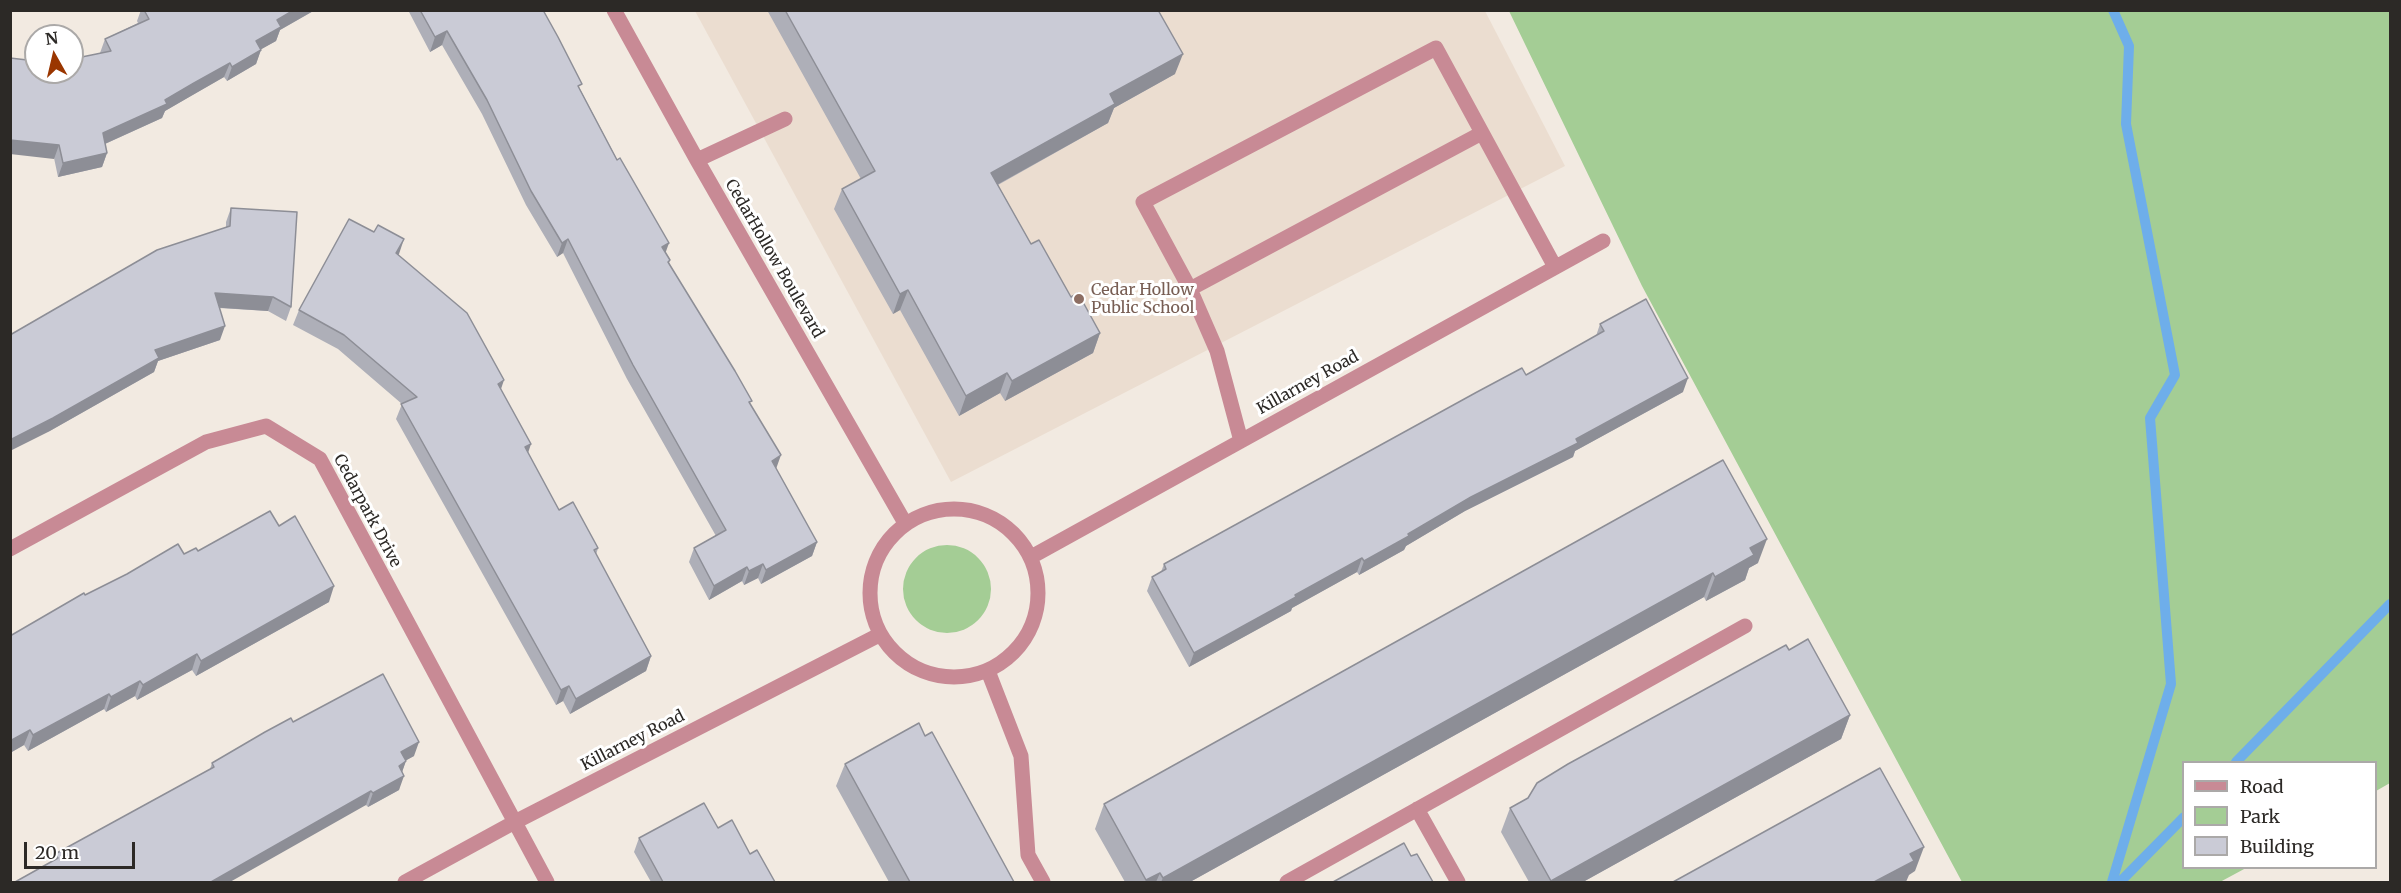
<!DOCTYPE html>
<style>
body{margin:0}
#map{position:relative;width:2401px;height:893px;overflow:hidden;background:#f2eae1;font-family:Merriweather,serif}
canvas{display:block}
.frame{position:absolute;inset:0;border:12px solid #2c2926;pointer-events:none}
.legend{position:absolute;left:2182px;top:761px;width:195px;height:108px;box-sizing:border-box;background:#fff;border:2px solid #aba9a8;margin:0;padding:8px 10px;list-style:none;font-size:18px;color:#2c2926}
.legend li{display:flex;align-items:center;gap:12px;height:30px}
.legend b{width:30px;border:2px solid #aba9a8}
.north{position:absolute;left:24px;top:24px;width:60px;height:60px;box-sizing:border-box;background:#fff;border:2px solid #aba9a8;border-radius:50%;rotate:352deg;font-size:16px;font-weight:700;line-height:24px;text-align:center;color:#2c2926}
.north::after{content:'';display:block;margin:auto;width:21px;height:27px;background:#9a3600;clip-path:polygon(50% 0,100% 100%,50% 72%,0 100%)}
.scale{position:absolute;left:24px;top:842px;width:111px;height:27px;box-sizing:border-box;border:3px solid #2c2926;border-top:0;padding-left:8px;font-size:18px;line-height:21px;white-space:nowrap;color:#2c2926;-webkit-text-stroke:4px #fff;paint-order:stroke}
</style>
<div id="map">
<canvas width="2401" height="893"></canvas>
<div class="frame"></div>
<ul class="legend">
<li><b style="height:8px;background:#c88a95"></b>Road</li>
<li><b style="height:16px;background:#a4cd95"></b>Park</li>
<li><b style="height:16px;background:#cacbd6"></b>Building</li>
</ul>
<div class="north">N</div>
<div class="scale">20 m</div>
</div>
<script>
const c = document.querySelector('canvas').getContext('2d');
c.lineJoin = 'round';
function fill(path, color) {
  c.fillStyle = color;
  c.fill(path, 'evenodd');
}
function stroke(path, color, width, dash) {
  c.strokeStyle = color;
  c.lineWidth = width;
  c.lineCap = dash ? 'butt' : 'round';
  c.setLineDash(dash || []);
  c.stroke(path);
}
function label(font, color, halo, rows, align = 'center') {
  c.font = font + ' Merriweather,serif';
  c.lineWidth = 6;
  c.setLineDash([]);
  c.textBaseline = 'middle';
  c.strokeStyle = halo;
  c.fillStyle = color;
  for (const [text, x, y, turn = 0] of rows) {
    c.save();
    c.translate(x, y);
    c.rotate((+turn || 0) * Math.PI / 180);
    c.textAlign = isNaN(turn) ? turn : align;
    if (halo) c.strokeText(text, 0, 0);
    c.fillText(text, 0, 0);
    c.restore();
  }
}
const built = new Path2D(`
 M695 11H1485L1565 166 951 482Z`);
const green = new Path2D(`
 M1509 11H2390V783L2376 791V762H2184V868H2246L2220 882H1962L1642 286Z
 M903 589a44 44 0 1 1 88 0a44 44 0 1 1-88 0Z`);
const stream = new Path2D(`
 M2236 762 2390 604
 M2112 882 2171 684 2150 418 2175 375 2126 124 2129 46 2113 10
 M2120 882 2184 817`);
const minor = new Path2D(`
 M614 10 697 160 905 523
 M1480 134 1190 289 1143 202 1436 48 1555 267
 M697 160 785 119
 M1190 289 1217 351 1241 441
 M870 593a84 84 0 1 1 168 0a84 84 0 1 1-168 0Z
 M10 549 206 442 266 426 320 459 547 882
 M1031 557 1603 241
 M988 671 1021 756 1028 855 1043 882
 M1417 809 1458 882
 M405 882 513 823 879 635
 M1287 882 1745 626`);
const wall = new Path2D(`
 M141 10H315L280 30 276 41 261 49 256 64 227 81 224 77 189 97 165 111 162 118 105 144 107 153 102 167 58 177 36 72 100 53 105 39 138 23 137 21Z
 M408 10H543L580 89 670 260 669 263 750 404 776 469 817 542 812 556 761 584 758 578 744 585 742 581 709 600 689 562 694 548 716 536 627 379 563 253 557 257 526 205 482 114 442 45 430 52Z
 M767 10H1158L1175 74 1114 108 1108 123 998 185 1031 244 1071 297 1100 333 1093 353 1005 401 1000 393 959 416 900 310 893 314 834 209 842 189 861 179Z
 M231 208 291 307 286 321 268 311 219 308 220 340 158 361 154 372 48 432 226 227V222Z
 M398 255 501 389 528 453 559 510 598 548 596 555 651 656 646 671 570 714 563 701 556 705 396 419 402 404 338 349 293 325 299 310Z
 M1600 324 1683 392 1575 451 1573 457 1465 511 1406 546 1404 550 1359 575 1357 572 1292 608 1291 611 1189 667 1147 591 1152 577 1161 572 1164 564 1526 375 1596 336Z
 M1723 460 1758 563 1749 568 1745 580 1706 601 1704 597 1190 882H1125L1095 829 1104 804Z
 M279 526 329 602 196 676 192 670 137 700 135 696 106 712 104 709 28 751 24 745 10 753 85 595 198 551Z
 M1789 650 1850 715 1841 739 1583 882H1529L1501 832 1510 808Z
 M293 722 414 756 406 760 402 772 399 790 368 807 366 805 52 861 55 854 210 769 212 763Z
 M845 764 1014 882H889L836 786Z
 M718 828 750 854 775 882H651L634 852 639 838Z`);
const shadedWall = new Path2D(`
 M294 10H315L280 30 276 41 251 55 256 41 277 20Z
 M447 31 442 45 430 52 435 37Z
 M261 50 256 64 227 81 232 67Z
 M1183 54 1175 74 1114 108 1108 123 984 192 991 173 1110 94Z
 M230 63 224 77 165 111 162 118 98 147 103 133Z
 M10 140 59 145 54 159 10 154Z
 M107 153 102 167 58 177 63 163Z
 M404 239 399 254 391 268 396 253Z
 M568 239 563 253 557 257 562 243Z
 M669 243 664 257 662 247Z
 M908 290 900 310 893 314 900 294Z
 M215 293 273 297 268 311 209 307Z
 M225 326 220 340 158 361 154 372 48 432 10 451V440L155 350Z
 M1100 333 1093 353 1005 401 1012 381Z
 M1007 373 1000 393 959 416 966 396Z
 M1688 378 1683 392 1575 451 1573 457 1465 511 1406 546 1404 550 1359 575 1364 561 1408 534 1471 497Z
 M504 380 499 395 498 384Z
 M531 444 526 459 525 447Z
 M781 455 776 469 772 461Z
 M1767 539 1758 563 1749 568 1745 580 1706 601 1715 577 1750 548Z
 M817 542 812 556 761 584 766 570Z
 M1362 558 1357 572 1292 608 1291 611 1189 667 1194 653 1295 595Z
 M763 564 758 578 744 585 749 571Z
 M747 567 742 581 709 600 714 586Z
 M1713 573 1704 597 1190 882H1161L1163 878Z
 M334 586 329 602 196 676 201 661Z
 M197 654 192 670 137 700 143 685Z
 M651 656 646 671 570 714 576 699Z
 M140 681 135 696 106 712 111 697Z
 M569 686 563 701 556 705 561 690Z
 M109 694 104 709 28 751 33 735Z
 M1850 715 1841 739 1583 882H1550L1551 881Z
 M30 730 24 745 10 753V741Z
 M419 742 414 756 396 766 401 752Z
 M406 761 401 775 399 766Z
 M404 776 399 790 368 807 373 793Z
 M371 791 366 805 230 882H211Z
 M1924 847 1915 871 1909 875 1906 882H1874L1910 854Z
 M1160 873 1156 882H1145L1146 880Z`);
const building = new Path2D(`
 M144 10H294L277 20 281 27 256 41 261 50 232 67 230 63 194 83 165 100 167 104 103 133 107 153 63 163 59 145 10 140V58L36 61V72H72V59L111 51 105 39 149 19Z
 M420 10H543L558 37 582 84 578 86 617 160 620 158 669 243 662 247 670 260 668 262 735 371 752 401 749 402 781 455 772 461 817 542 766 570 763 564 749 571 747 567 714 586 694 548 726 530 633 365 568 239 562 243 531 191 487 100 447 31 435 37Z
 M785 10H1158L1183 54 1110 94 1115 104 991 173 1031 244 1039 240 1071 297 1078 293 1100 333 1012 381 1007 373 966 396 908 290 900 294 842 189 875 171Z
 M231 208 297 212 291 307 273 297 215 293 225 326 155 350 159 358 53 418 10 440V335L157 250 230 226Z
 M349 219 374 232 378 225 404 239 396 253 467 313 504 380 498 384 531 444 525 447 559 510 573 502 598 548 594 550 651 656 576 699 569 686 561 690 401 404 417 397 344 335 299 310Z
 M1646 299 1688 378 1576 439 1578 443 1471 497 1408 534 1409 536 1364 561 1362 558 1295 595 1296 597 1194 653 1152 577 1166 569 1164 564 1477 392 1522 368 1526 375 1604 331 1600 324Z
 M1723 460 1767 539 1750 548 1754 555 1715 577 1713 573 1163 878 1160 873 1146 880 1104 804Z
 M270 511 279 526 295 516 334 586 201 661 197 654 143 685 140 681 111 697 109 694 33 735 30 730 10 741V636L84 593 85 595 127 574 178 544 184 554 196 548 198 551Z
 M1808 639 1850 715 1551 881 1510 808 1528 798 1537 783 1568 764 1786 645 1789 650Z
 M383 674 419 742 401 752 406 761 399 766 404 776 373 793 371 791 211 882H15L58 858 55 854 214 767 212 763 265 732 291 718 293 722Z
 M919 723 925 736 932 732 1014 882H910L845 764Z
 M1880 768 1924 847 1910 854 1914 861 1874 882H1673Z
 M704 803 718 828 732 820 750 854 757 850 775 882H663L639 838Z
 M1404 843 1411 856 1417 854 1433 882H1333Z`);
const markers = [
 [1079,299,6,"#8d6e63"]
];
const streetNames = [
 ["CedarHollow Boulevard",774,259,60],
 ["Killarney Road",1308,383,-29],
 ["Cedarpark Drive",367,511,62],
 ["Killarney Road",633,741,-27]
];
const educationNames = [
 ["Cedar Hollow",1091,290],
 ["Public School",1091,308]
];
fill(built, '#ebddd0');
fill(green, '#a4cd95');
stroke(stream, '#6eaeea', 10);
stroke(minor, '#c88a95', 15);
fill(wall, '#aeafb8');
fill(shadedWall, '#8d8e96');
fill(building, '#cacbd6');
stroke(building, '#8d8e96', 1.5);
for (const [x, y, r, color] of markers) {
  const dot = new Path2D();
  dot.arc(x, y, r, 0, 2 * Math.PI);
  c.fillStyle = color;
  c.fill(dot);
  stroke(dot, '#fff', 2);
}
label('16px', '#2c2926', '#fff', streetNames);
label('16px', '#785e54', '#fff', educationNames, 'left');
</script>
